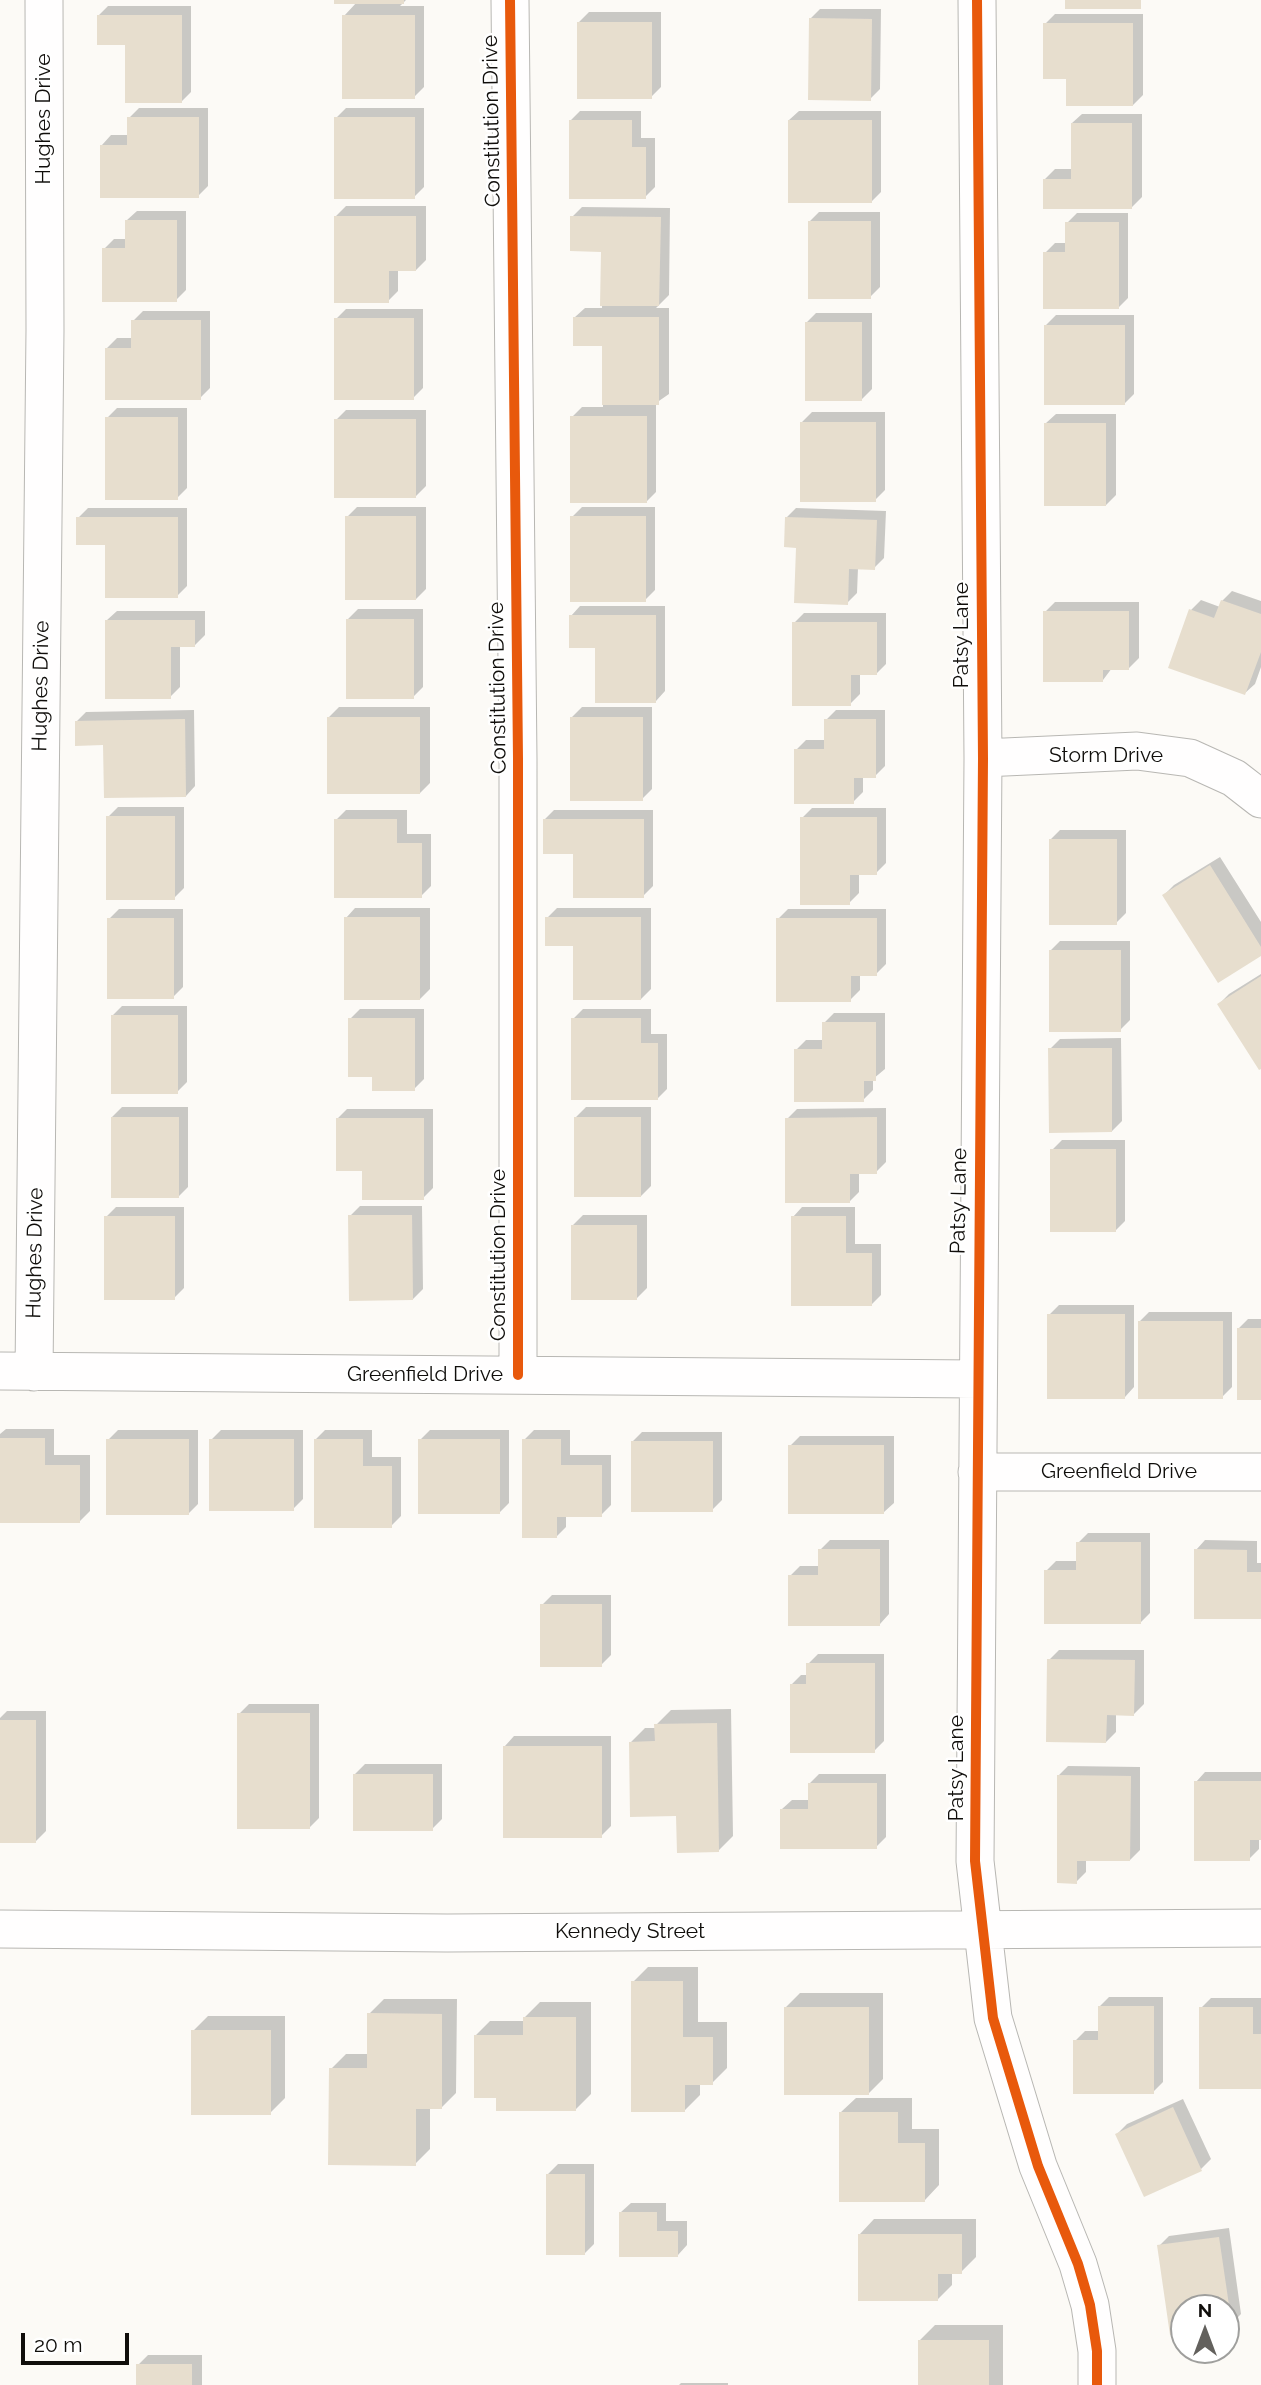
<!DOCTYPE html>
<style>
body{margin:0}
#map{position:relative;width:1261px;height:2385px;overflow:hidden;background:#fcfaf6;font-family:Raleway,sans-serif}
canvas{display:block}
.north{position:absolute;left:1170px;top:2294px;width:70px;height:70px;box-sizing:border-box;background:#fff;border:2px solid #9f9f9d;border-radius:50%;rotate:0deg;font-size:19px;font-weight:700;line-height:28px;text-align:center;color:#100e0b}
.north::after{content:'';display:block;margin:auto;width:24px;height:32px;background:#63615d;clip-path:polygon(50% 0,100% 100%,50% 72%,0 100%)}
.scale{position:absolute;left:21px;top:2333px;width:108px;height:32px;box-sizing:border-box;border:4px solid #100e0b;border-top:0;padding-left:9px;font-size:21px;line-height:24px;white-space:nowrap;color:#100e0b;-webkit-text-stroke:5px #fff;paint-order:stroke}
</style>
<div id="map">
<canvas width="1261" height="2385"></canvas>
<div class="north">N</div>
<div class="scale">20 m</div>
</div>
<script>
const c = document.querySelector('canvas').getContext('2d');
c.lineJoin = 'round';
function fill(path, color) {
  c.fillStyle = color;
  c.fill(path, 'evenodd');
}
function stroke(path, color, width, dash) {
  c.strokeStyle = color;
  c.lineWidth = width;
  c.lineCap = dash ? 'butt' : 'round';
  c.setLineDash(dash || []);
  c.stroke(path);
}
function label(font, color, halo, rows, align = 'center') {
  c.font = font + ' Raleway,sans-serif';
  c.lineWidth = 5;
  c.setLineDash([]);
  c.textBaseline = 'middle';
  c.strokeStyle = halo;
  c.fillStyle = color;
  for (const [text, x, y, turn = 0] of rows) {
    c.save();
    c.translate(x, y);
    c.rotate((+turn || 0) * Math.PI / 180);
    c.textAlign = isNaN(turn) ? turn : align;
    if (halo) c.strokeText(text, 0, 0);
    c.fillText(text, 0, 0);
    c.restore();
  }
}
const shadow = new Path2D(`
 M336 0H406L400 6H424V87L414 97 344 16 357 2Z
 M108 6H191V92L181 102 98 16Z
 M820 9H881L880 89 870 99 810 19Z
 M589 12H661V87L651 97 579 22Z
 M1055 14H1143V95L1133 105 1068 77 1045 24Z
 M139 108H208V186L198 196 102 145 111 135H129V118Z
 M346 108H424V187L414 197 336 118Z
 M580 111H641V138H655V187L645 197 571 120Z
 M799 111H881V192L871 202 789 120Z
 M1082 114H1142V197L1132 207 1045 179 1055 169H1072V123Z
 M346 206H426V260L416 270H398V291L388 301 336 216Z
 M582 207 670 208 669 295 656 308H669V394L656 403V492L646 502 572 417 582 407H603V345L575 317 585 308H602V250L572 217Z
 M137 211H186V290L176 300 104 249 114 239H127V220Z
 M819 212H880V287L870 297 809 222Z
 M1077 213H1128V298L1118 308 1045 253 1055 243H1067V223Z
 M346 309H423V388L413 398 336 319Z
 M143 311H210V388L200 398 107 348 117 338H133V321Z
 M816 313H872V389L862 399 806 323Z
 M1056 315H1134V394L1125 403 1046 325Z
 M117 408H187V488L177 498 107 418Z
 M346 410H426V486L416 496 336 420Z
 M812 412H885V490L875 500 802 422Z
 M1056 414H1116V495L1106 505 1046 423Z
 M357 507H426V589L416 599 347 517Z
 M582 507H655V590L645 600 572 517Z
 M88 508H187V586L177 596 107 543 78 518Z
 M796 508 886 511 884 558 874 568H858L857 593 847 603 798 546 786 518Z
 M1232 591 1261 601V667L1255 684 1245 693 1191 610 1201 600 1220 607 1222 601Z
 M1055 602H1139V658L1129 668H1112L1103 680 1045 612Z
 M580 606H665V691L656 701 597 646 571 616Z
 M358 609H423V687L413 697 348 619Z
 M117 611H205V635L195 645H180V687L170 697 107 620Z
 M804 613H886V664L876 674H860V694L850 704 794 623Z
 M339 707H430V783L420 793 329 717Z
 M582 707H652V789L642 799 572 717Z
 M194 710 195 786 186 796 105 743 76 722 86 712Z
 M836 710H885V766L875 776H863V792L853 802 796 750 806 740H826V720Z
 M118 807H184V888L174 898 108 817Z
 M812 808H886V863L876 873H859V893L849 903 802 818Z
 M346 810H407V834H431V886L421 896 336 820Z
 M554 810H653V886L643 896 575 852 544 820Z
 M1060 830H1126V913L1116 923 1050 840Z
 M1220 857 1261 922V954L1164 895 1174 885Z
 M355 908H430V989L420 999 346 918Z
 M557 908H651V989L641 999 575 944 547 918Z
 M119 909H183V987L173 997 109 919Z
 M788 909H886V964L876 974H860V990L850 1000 778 919Z
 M1060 941H1130V1020L1120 1030 1050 951Z
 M1261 974V1067L1219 1004 1229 994Z
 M122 1006H187V1082L177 1092 112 1016Z
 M360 1009H424V1079L414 1089 374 1075 350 1019Z
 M583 1009H651V1034H667V1089L657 1099 573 1019Z
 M834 1013H885V1069L873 1079V1090L863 1100 796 1050 806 1040H824V1023Z
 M1121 1038 1122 1121 1112 1131 1050 1049 1060 1039Z
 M122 1107H188V1187L178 1197 112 1117Z
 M586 1107H651V1186L641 1196 576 1117Z
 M886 1108V1162L876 1172H859V1192L849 1202 787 1119 797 1109Z
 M347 1109H433V1188L423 1198 363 1169 337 1119Z
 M1062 1140H1125V1221L1115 1231 1052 1150Z
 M360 1206H422L423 1289 413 1299 350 1216Z
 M116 1207H184V1288L174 1298 106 1217Z
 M802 1207H855V1244H881V1295L871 1305 793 1217Z
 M583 1215H647V1288L637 1298 573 1225Z
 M1059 1305H1134V1387L1125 1397 1049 1315Z
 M1149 1312H1232V1387L1222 1397 1139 1322Z
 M1248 1319H1261V1399L1238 1329Z
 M6 1429H54V1455H90V1511L80 1521H0V1434Z
 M118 1430H198V1504L188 1514 108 1440Z
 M221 1430H303V1499L293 1509 211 1440Z
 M325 1430H372V1457H401V1516L391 1526 315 1440Z
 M430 1430H509V1503L500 1512 420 1440Z
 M534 1430H570V1455H611V1505L601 1515H566V1527L556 1537 524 1440Z
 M642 1432H722V1500L712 1510 632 1442Z
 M800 1436H894V1503L884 1512 790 1446Z
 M1088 1533H1150V1613L1140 1623 1046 1571 1056 1561H1078V1543Z
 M830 1540H889V1614L880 1624 790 1576 800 1566H820V1550Z
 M1205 1540 1257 1541V1563H1261V1617L1196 1550Z
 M552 1595H611V1655L601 1665 542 1605Z
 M1059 1650H1144V1704L1134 1714H1116V1732L1106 1742 1049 1660Z
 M818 1654H884V1741L874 1751 791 1685 801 1675H808V1664Z
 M249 1704H319V1818L309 1828 239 1714Z
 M731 1709 733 1836 718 1851 678 1814 630 1743 645 1728H656V1725L671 1710Z
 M7 1711H46V1831L36 1841H0V1718Z
 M514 1736H611V1826L601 1836 505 1746Z
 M365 1764H442V1819L432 1829 355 1774Z
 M1068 1766 1140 1767V1850L1130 1860 1086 1859V1872L1076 1882 1058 1776Z
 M1205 1772H1261V1838H1259V1849L1249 1859 1196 1782Z
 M819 1774H886V1837L876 1847 782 1809 792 1800H809V1784Z
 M648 1967H698V2022H727V2068L712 2083H700V2095L685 2110 633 1982Z
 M800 1993H883V2079L868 2094 785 2008Z
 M1109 1997H1163V2082L1153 2092 1075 2041 1085 2031H1099V2007Z
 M1211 1998H1261V2087L1201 2008Z
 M384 1999H457L456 2093 441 2108H430V2149L415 2164 331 2069 346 2054H369V2014Z
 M540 2002H591V2094L576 2109 497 2097 475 2036 490 2021H525V2017Z
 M208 2016H285V2098L270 2113 193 2031Z
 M856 2098H912V2129H939V2185L925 2200 841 2112Z
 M1183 2099 1211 2159 1201 2169 1117 2134 1127 2124Z
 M558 2164H594V2244L584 2254 548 2174Z
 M631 2203H666V2221H687V2245L678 2255 621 2212Z
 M874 2219H976V2257L961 2272H952V2285L937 2300 860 2234Z
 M1229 2228 1241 2314 1231 2324 1226 2325V2308H1184V2331L1159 2246 1169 2236Z
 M935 2325H1003V2385H920V2340Z
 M148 2355H202V2385H138V2365Z
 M681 2383H728V2385H679Z`);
const building = new Path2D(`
 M334 0H404V4H334Z
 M1065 0H1141V9H1065Z
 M97 15H182V103H125V45H97Z
 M342 15H415V99H342Z
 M809 18 872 19 871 101 808 100Z
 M577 22H652V99H577Z
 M1043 23H1133V106H1066V79H1043Z
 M127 117H199V198H100V145H127Z
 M334 117H415V199H334Z
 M569 120H632V147H646V199H569Z
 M788 120H872V203H788Z
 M1071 123H1132V209H1043V179H1071Z
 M334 216H416V271H389V303H334Z
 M570 216 661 217 659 306H600L601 252 570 251Z
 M125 220H177V302H102V248H125Z
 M808 221H871V299H808Z
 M1065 222H1119V309H1043V252H1065Z
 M573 317H659V405H602V346H573Z
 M334 318H414V400H334Z
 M131 320H201V400H105V348H131Z
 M805 322H862V401H805Z
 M1044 325H1125V405H1044Z
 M570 416H647V503H570Z
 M105 417H178V500H105Z
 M334 419H416V498H334Z
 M800 422H876V502H800Z
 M1044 423H1106V506H1044Z
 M345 516H416V600H345Z
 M570 516H646V602H570Z
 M76 517H178V598H105V545H76Z
 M785 517 877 520 875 570 849 569 848 605 794 603 796 548 784 547Z
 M1221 600 1261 614V652L1245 695 1168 668 1189 609 1214 618Z
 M1043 611H1129V670H1103V682H1043Z
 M569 615H656V703H595V648H569Z
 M346 619H414V699H346Z
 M105 620H195V647H171V699H105Z
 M792 622H877V675H851V706H792Z
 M327 717H420V794H327Z
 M570 717H643V801H570Z
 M185 719 186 797 104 798 103 745 75 746V721Z
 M824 719H876V778H854V804H794V749H824Z
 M106 816H175V900H106Z
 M800 817H877V875H850V905H800Z
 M334 819H397V843H422V898H334Z
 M543 819H644V898H573V854H543Z
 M1049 839H1117V925H1049Z
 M1210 865 1261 947V956L1218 983 1162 895Z
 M344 917H420V1000H344Z
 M545 917H641V1000H573V946H545Z
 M107 918H174V999H107Z
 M776 918H877V976H851V1002H776Z
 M1049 950H1121V1032H1049Z
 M1261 976V1069L1259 1070 1217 1004Z
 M111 1015H178V1094H111Z
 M348 1018H415V1091H372V1077H348Z
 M571 1018H641V1043H658V1100H571Z
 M822 1022H876V1081H864V1102H794V1049H822Z
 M1048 1048H1112V1132L1049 1133Z
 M111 1117H179V1198H111Z
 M574 1117H641V1197H574Z
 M877 1117V1174H850V1203H785V1118Z
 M336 1118H424V1200H362V1171H336Z
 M1050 1149H1116V1232H1050Z
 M348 1215H412L413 1300 349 1301Z
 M104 1216H175V1300H104Z
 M791 1216H846V1253H872V1306H791Z
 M571 1225H637V1300H571Z
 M1047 1314H1125V1399H1047Z
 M1138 1321H1223V1399H1138Z
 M1237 1328H1261V1400H1237Z
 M0 1438H45V1465H80V1523H0Z
 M106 1439H189V1515H106Z
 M209 1439H294V1511H209Z
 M314 1439H363V1466H392V1528H314Z
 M418 1439H500V1514H418Z
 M522 1439H561V1465H602V1517H557V1538H522Z
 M631 1441H713V1512H631Z
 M788 1445H884V1514H788Z
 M1076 1542H1141V1624H1044V1570H1076Z
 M818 1549H880V1626H788V1575H818Z
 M1194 1549 1247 1550V1572H1261V1619H1194Z
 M540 1604H602V1667H540Z
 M1047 1659 1135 1660 1134 1716 1107 1715 1106 1743 1046 1742Z
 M806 1663H875V1753H790V1684H806Z
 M237 1713H310V1829H237Z
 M0 1720H36V1843H0Z
 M717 1723 719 1852 677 1853 676 1816 630 1817 629 1742 655 1741 654 1724Z
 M503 1746H602V1838H503Z
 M353 1774H433V1831H353Z
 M1057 1775 1131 1776 1130 1861H1077V1884L1057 1883Z
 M1194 1781H1261V1840H1250V1861H1194Z
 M808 1783H877V1849H780V1809H808Z
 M631 1981H683V2037H713V2085H685V2112H631Z
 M1098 2006H1154V2094H1073V2040H1098Z
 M784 2007H869V2095H784Z
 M1199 2007H1253V2034H1261V2089H1199Z
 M367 2013 442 2014V2109H416V2166L328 2165 329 2068H367Z
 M523 2017H576V2111H496V2098H474V2035H523Z
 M191 2030H271V2115H191Z
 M1173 2107 1202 2171 1144 2197 1115 2134Z
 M839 2112H898V2143H925V2202H839Z
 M546 2174H585V2255H546Z
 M619 2212H657V2231H678V2257H619Z
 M858 2234H962V2274H938V2301H858Z
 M1219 2237 1232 2326 1226 2327V2308H1184V2333L1170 2335 1157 2245Z
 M918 2340H989V2385H918Z
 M136 2364H192V2385H136Z`);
const minor = new Path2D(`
 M510 0 518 758V1375
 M977 0 983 758 975 1861 993 2018 1038 2166 1078 2264 1090 2305 1097 2351V2385
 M983 758 1137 751 1190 758 1234 778 1261 799
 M0 1371 977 1379
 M34 1372 45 330 44 0
 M977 1472H1261
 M0 1929 447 1933 1261 1928`);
const cycleway = new Path2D(`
 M510 0 518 758V1375
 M977 0 983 758 975 1861 993 2018 1038 2166 1078 2264 1090 2305 1097 2351V2385`);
const streetNames = [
 ["Hughes Drive",44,119,-90],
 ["Constitution Drive",492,121,-91],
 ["Patsy Lane",962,635,-90],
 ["Hughes Drive",41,686,-89],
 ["Constitution Drive",498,688,-91],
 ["Storm Drive",1106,756],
 ["Patsy Lane",959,1201,-89],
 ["Hughes Drive",35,1253,-89],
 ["Constitution Drive",499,1255,-90],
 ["Greenfield Drive",425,1375],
 ["Greenfield Drive",1119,1472],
 ["Patsy Lane",957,1768,-90],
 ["Kennedy Street",630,1932]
];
fill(shadow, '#0003');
fill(building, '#e7dece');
stroke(minor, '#b8b7b3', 39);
stroke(minor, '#fffefe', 37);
stroke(cycleway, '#e8590c', 10);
label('21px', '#100e0b', '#fff', streetNames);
</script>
